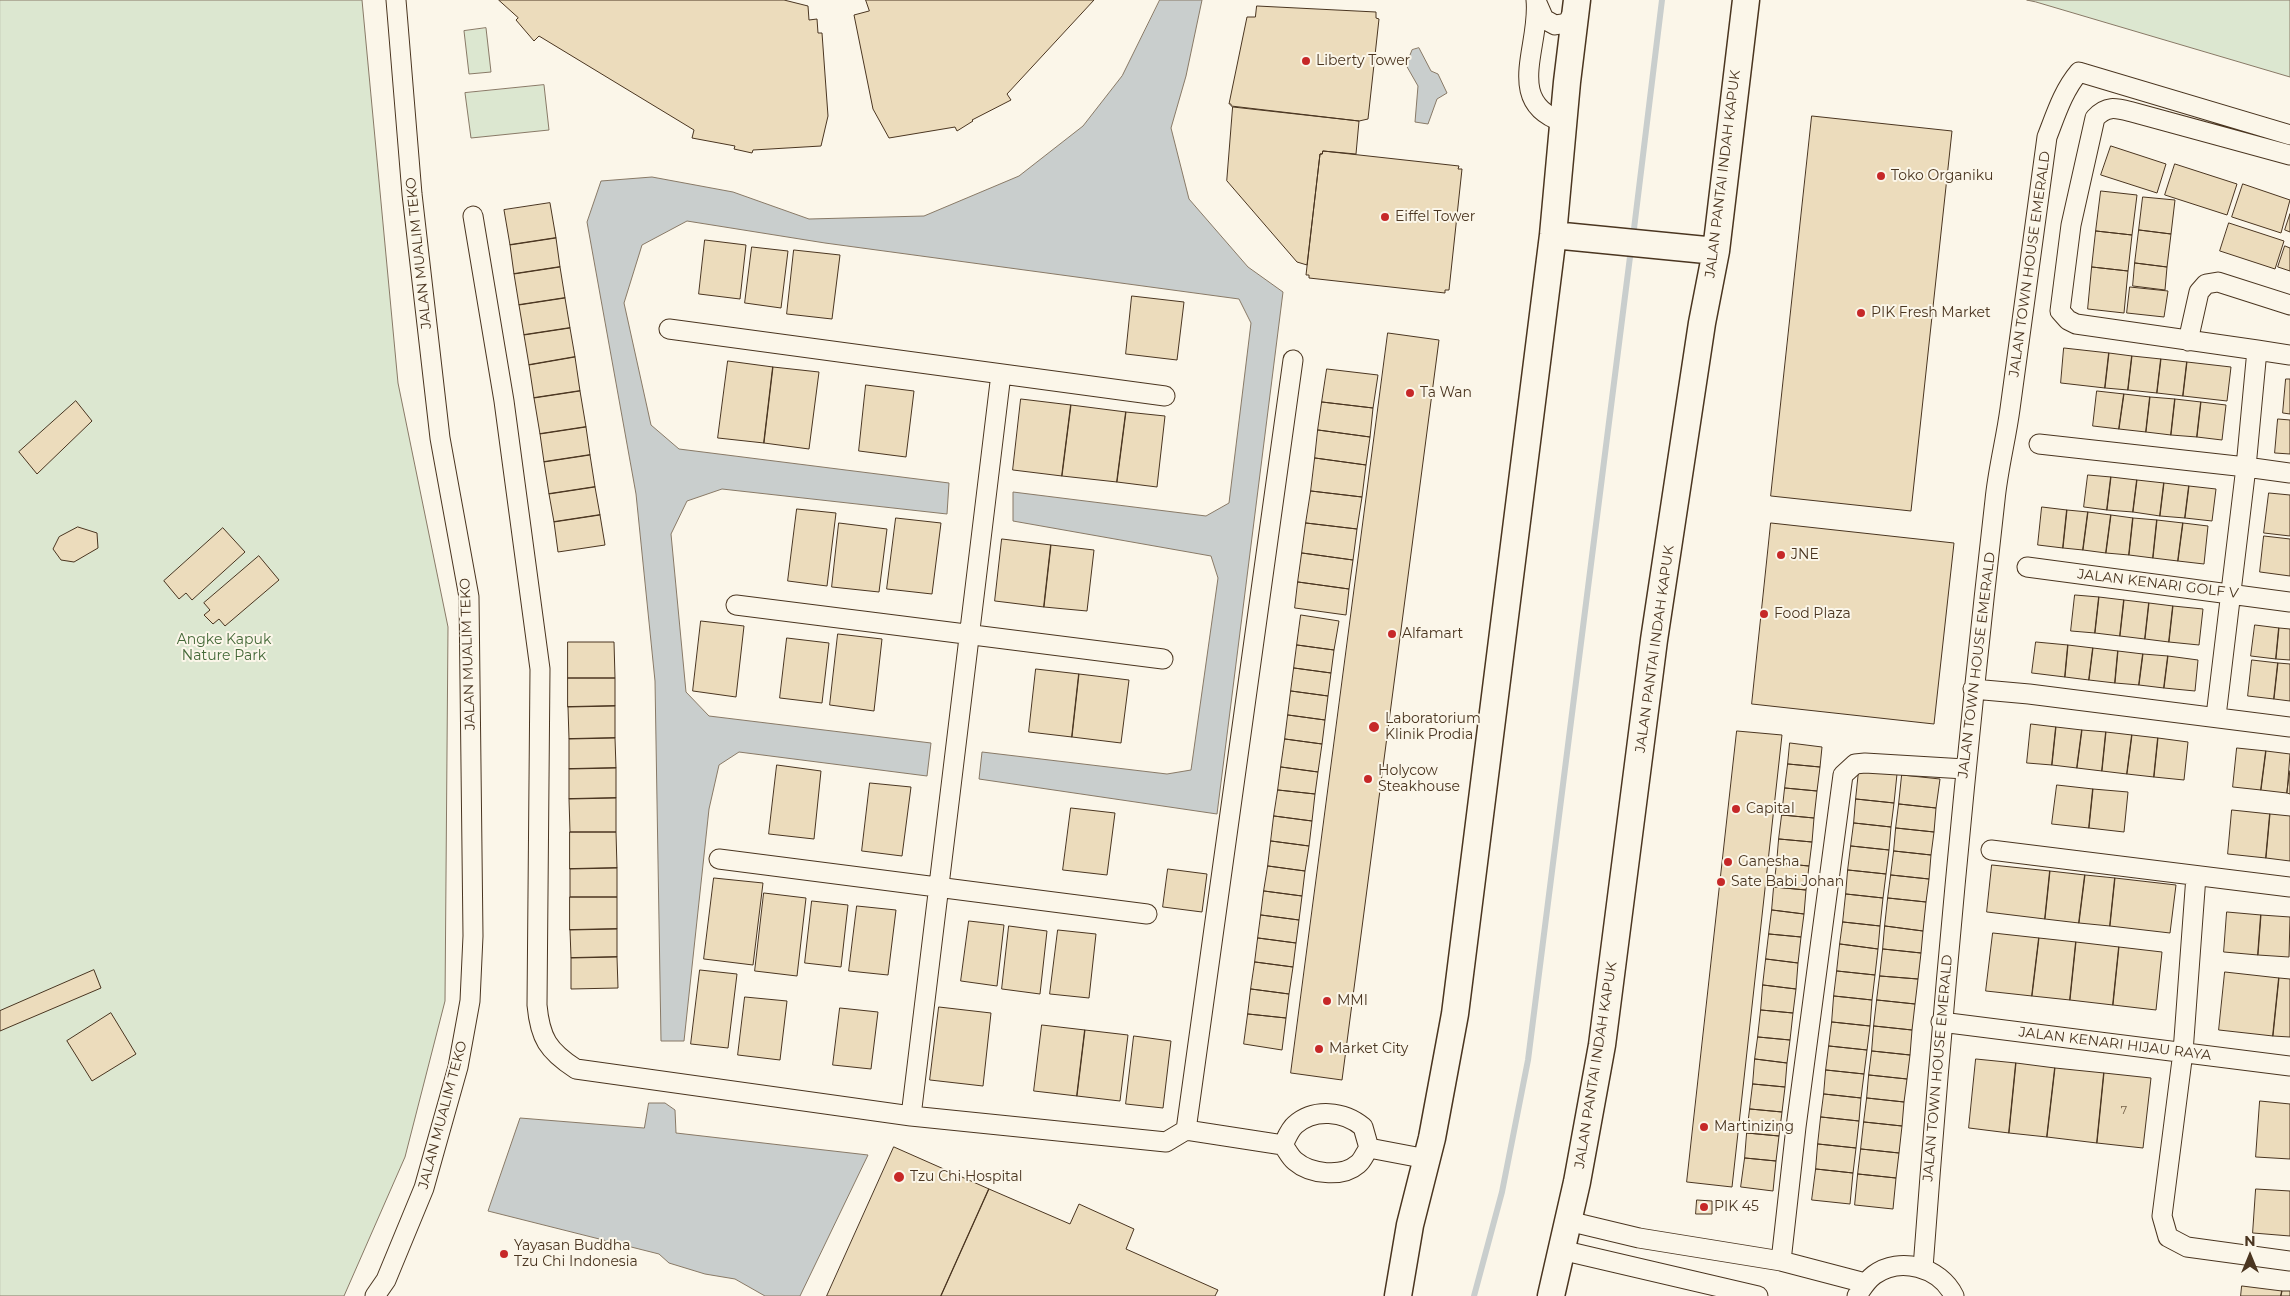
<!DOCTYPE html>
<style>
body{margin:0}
#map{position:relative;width:2290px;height:1296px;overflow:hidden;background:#fbf6e9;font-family:Montserrat,sans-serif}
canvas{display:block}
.north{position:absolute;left:2225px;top:1231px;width:50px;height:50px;-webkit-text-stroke:4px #fbf6e9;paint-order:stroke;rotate:0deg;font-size:14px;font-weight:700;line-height:20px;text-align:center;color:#4a3520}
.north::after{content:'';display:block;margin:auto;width:18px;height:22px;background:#4a3520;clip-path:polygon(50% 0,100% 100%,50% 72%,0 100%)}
</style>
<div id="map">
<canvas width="2290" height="1296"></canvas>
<div class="north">N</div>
</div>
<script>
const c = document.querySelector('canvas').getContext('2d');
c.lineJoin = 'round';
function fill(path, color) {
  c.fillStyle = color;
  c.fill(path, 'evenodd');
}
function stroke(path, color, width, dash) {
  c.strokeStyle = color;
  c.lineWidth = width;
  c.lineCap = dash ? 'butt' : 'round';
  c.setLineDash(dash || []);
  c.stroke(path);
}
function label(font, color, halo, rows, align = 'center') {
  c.font = font + ' Montserrat,sans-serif';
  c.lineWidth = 4;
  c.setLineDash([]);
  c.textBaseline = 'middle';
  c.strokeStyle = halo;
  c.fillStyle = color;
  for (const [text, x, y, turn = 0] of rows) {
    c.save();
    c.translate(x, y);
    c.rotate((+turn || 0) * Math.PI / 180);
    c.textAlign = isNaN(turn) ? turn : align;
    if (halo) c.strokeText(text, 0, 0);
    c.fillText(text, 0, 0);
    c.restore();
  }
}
const green = new Path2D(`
 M0 0H362L398 383 448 627 445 1001 405 1157 344 1296H0Z
 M2027 0H2290V77L2036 2Z
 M486 28 491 72 469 74 464 31Z
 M544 85 549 130 471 138 465 93Z`);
const water = new Path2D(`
 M1160 0H1202L1186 76 1171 128 1189 199 1248 267 1283 292 1217 814 979 779 982 752 1167 774 1191 770 1218 578 1211 556 1013 521V492L1206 516 1229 503 1251 323 1239 299 825 243 687 221 642 245 624 303 651 425 679 449 949 483 947 514 722 489 687 501 671 534 686 692 709 716 931 743 927 776 739 752 719 765 709 809 684 1041H661L655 681 636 494 587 222 601 181 652 177 733 192 809 219 924 216 1019 176 1083 126 1122 76Z
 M1419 48 1431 71 1438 74 1447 93 1437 99 1428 124 1415 122 1418 86 1406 65 1412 50Z
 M649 1103H665L675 1110 676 1133 868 1155 800 1296H765L735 1279 705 1274 669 1263 659 1254 488 1211 520 1118 644 1128Z`);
const stream = new Path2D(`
 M1633 237 1662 0
 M1474 1296 1502 1192 1528 1060 1631 249`);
const building = new Path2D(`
 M499 0H784L808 6 809 20 817 19 818 33H822L828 116 821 146 753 150 752 153 734 149 735 146 692 138 694 130 539 36 534 41 516 20 518 18Z
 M866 0H1094L1007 94 1011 100 972 120 973 121 957 131 955 127 889 138 873 109 854 15 869 11Z
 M1257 6 1376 12V18L1379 19 1368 119 1359 121 1231 106V104H1229L1247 17H1255Z
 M1233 107 1359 121 1356 154 1323 151 1322 154H1320L1307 265 1297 262 1227 181Z
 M1812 116 1952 131 1911 511 1771 496Z
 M2111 146 2166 164 2157 193 2101 175Z
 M1323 151 1459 166 1458 169H1462L1449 290H1445V293L1309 278V275H1306L1320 154H1322Z
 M2175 164 2237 184 2227 215 2165 195Z
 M2243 184 2290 200 2281 233 2232 217Z
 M2101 191 2137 195 2132 235 2096 231Z
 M2143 197 2175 200 2171 234 2139 230Z
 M550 203 556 238 510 245 504 210Z
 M2290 214V232L2285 230Z
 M2229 223 2284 241 2275 269 2220 251Z
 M2139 230 2171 234 2167 267 2135 263Z
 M2096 231 2132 235 2128 271 2092 267Z
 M556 238 560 267 514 274 510 245Z
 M705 240 746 245 740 299 699 294Z
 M2285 246 2290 248V271L2278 267Z
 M752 247 788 251 781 308 745 303Z
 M794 250 840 255 832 319 787 314Z
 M2135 263 2167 267 2165 290 2133 286Z
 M560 267 565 298 519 305 514 274Z
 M2092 267 2128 271 2124 313 2088 309Z
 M2130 287 2168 291 2164 317 2127 313Z
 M1132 296 1184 302 1177 360 1126 354Z
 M565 298 570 328 524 335 519 305Z
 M570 328 575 357 529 365 524 335Z
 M1388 333 1439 340 1342 1080 1291 1073Z
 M2064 348 2109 353 2105 388 2061 383Z
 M2109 353 2132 356 2128 390 2105 388Z
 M2132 356 2161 359 2157 393 2128 390Z
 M575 357 580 391 534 398 529 365Z
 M2161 359 2187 362 2183 396 2157 393Z
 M728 361 773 367 764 443 718 438Z
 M2187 362 2231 367 2227 401 2183 396Z
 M773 367 819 372 809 449 764 443Z
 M1327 369 1378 375 1373 408 1322 402Z
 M2286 379H2290V414L2283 413Z
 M866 385 914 391 906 457 859 451Z
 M580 391 586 427 540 434 534 398Z
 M2097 391 2124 394 2119 429 2093 426Z
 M2124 394 2150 397 2146 432 2119 429Z
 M2150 397 2175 399 2171 435 2146 432Z
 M1021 399 1071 405 1062 476 1013 470Z
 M2175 399 2201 402 2197 437 2171 435Z
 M76 401 92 421 37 474 19 452Z
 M1322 402 1373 408 1370 437 1318 430Z
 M2201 402 2226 405 2222 440 2197 437Z
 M1071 405 1126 412 1117 482 1062 476Z
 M1126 412 1165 416 1157 487 1117 482Z
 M2278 419 2290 420V454L2275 453Z
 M586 427 590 455 544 462 540 434Z
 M1318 430 1370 437 1366 465 1315 458Z
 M590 455 595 487 549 494 544 462Z
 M1315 458 1366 465 1362 497 1311 491Z
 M2088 475 2111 477 2107 510 2084 507Z
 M2111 477 2137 480 2133 512 2107 510Z
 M2137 480 2164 483 2160 516 2133 512Z
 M2164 483 2189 486 2185 518 2160 516Z
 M2189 486 2216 489 2212 521 2185 518Z
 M595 487 600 515 554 522 549 494Z
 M1311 491 1362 497 1357 529 1306 523Z
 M2269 493 2290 495V536L2264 533Z
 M2042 507 2067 510 2063 548 2038 545Z
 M797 509 836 513 827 586 788 581Z
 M2067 510 2088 512 2083 550 2063 548Z
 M2088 512 2111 515 2106 553 2083 550Z
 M600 515 605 545 558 552 554 522Z
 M2111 515 2133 518 2129 555 2106 553Z
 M896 518 941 523 932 594 887 589Z
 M2133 518 2157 520 2153 558 2129 555Z
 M2157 520 2183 523 2178 561 2153 558Z
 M839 523 887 529 879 592 832 587Z
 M1306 523 1357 529 1353 560 1302 553Z
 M1771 523 1954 543 1934 724 1752 704Z
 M2183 523 2208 526 2204 564 2178 561Z
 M78 527 97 533 98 548 74 562 61 560 53 549 59 537Z
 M223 528 245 552 192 600 186 593 179 599 164 581Z
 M2264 536 2290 539V576L2260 572Z
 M1002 539 1051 545 1044 607 995 601Z
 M1051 545 1094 550 1087 611 1044 607Z
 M1302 553 1353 560 1349 589 1298 582Z
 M259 556 279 580 225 626 219 619 213 624 204 615 210 610 204 603Z
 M1298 582 1349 589 1346 615 1295 608Z
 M2075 595 2099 597 2095 633 2071 631Z
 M2099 597 2124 600 2120 636 2095 633Z
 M2124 600 2149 603 2145 639 2120 636Z
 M2149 603 2173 606 2169 642 2145 639Z
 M2173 606 2203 609 2199 645 2169 642Z
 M1301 615 1339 621 1334 650 1297 645Z
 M701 621 744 626 736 697 693 691Z
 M2255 625 2279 628 2276 659 2251 656Z
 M2279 628 2290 629V660L2276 659Z
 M838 634 882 639 874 711 830 705Z
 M787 638 829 643 822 703 780 698Z
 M568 642H614L615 678H568Z
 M2036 642 2068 645 2065 677 2032 673Z
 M1297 645 1334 650 1331 673 1294 668Z
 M2068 645 2093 648 2089 680 2065 677Z
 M2093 648 2118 651 2115 683 2089 680Z
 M2118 651 2143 654 2139 685 2115 683Z
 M2143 654 2168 656 2164 688 2139 685Z
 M2168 656 2198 660 2195 691 2164 688Z
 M2252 660 2278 663 2274 699 2248 696Z
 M2278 663 2290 664V701L2274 699Z
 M1294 668 1331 673 1328 696 1291 691Z
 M1036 669 1079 674 1072 737 1029 732Z
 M1079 674 1129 680 1121 743 1072 737Z
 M568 678H615V706L568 707Z
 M1291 691 1328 696 1325 720 1288 715Z
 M615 706V738L569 739 568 707Z
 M1288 715 1325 720 1322 744 1285 739Z
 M2031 724 2056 727 2052 765 2027 763Z
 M2056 727 2082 730 2077 768 2052 765Z
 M2082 730 2106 732 2102 771 2077 768Z
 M1737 731 1782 735 1732 1187 1687 1182Z
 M2106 732 2132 735 2127 774 2102 771Z
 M2132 735 2158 738 2154 777 2127 774Z
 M615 738 616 768 569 769V739Z
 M2158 738 2188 742 2184 780 2154 777Z
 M1285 739 1322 744 1318 772 1281 767Z
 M1790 743 1822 747 1820 767 1788 764Z
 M2237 748 2266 751 2261 790 2233 787Z
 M2266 751 2290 754 2287 793 2261 790Z
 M1788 764 1820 767 1817 791 1785 788Z
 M777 765 821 771 814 839 769 834Z
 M1281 767 1318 772 1315 794 1278 790Z
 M616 768V798L569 799V769Z
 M1859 770 1897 774 1894 803 1856 799Z
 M2290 771V794L2287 793Z
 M1902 775 1940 779 1936 808 1899 804Z
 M870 783 911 787 902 856 862 851Z
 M2057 785 2093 789 2089 828 2052 824Z
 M1785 788 1817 791 1814 818 1782 815Z
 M2093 789 2128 792 2124 832 2089 828Z
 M1278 790 1315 794 1312 821 1274 816Z
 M616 798V832H570L569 799Z
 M1856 799 1894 803 1891 827 1854 823Z
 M1899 804 1936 808 1934 832 1896 828Z
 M1071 808 1115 813 1107 875 1063 870Z
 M2232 810 2270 814 2266 858 2228 854Z
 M2270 814 2290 816V861L2266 858Z
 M1782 815 1814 818 1812 842 1779 839Z
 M1274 816 1312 821 1309 846 1271 841Z
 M1854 823 1891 827 1889 850 1851 846Z
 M1896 828 1934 832 1931 855 1894 851Z
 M570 832H616L617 868 570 869Z
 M1779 839 1812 842 1809 866 1777 863Z
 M1271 841 1309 846 1305 871 1268 866Z
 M1851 846 1889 850 1886 874 1848 870Z
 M1894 851 1931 855 1929 879 1891 875Z
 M1777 863 1809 866 1806 890 1774 887Z
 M1992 865 2050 871 2045 919 1987 912Z
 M1268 866 1305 871 1302 896 1264 891Z
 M617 868V897H570V869Z
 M1168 869 1207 874 1202 912 1163 907Z
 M1848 870 1886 874 1883 898 1846 894Z
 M2050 871 2085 875 2079 923 2045 919Z
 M1891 875 1929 879 1926 902 1888 898Z
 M2085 875 2115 878 2110 926 2079 923Z
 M714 878 763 883 753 965 704 959Z
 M2115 878 2176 885 2170 933 2110 926Z
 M1774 887 1806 890 1804 914 1772 910Z
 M1264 891 1302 896 1299 920 1261 915Z
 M764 893 806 898 797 976 755 971Z
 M1846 894 1883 898 1880 926 1843 922Z
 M570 897H617V929L570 930Z
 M1888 898 1926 902 1923 931 1885 926Z
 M812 901 848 905 841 967 805 963Z
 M857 906 896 910 888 975 849 971Z
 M1772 910 1804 914 1801 937 1769 934Z
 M2227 912 2261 915 2258 955 2224 952Z
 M1261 915 1299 920 1296 943 1258 938Z
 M2261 915 2290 917 2289 957 2258 955Z
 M969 921 1004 925 997 986 961 981Z
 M1843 922 1880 926 1878 949 1840 944Z
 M1009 926 1047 931 1040 994 1002 989Z
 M1885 926 1923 931 1921 953 1883 949Z
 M617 929V957L571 958 570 930Z
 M1058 930 1096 934 1089 998 1050 994Z
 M1993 933 2039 938 2032 996 1986 991Z
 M1769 934 1801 937 1798 963 1766 959Z
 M1258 938 1296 943 1293 967 1255 962Z
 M2039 938 2076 942 2070 1000 2032 996Z
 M2076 942 2119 947 2113 1005 2070 1000Z
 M1840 944 1878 949 1875 975 1837 971Z
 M2119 947 2162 952 2156 1010 2113 1005Z
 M1883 949 1921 953 1918 979 1880 976Z
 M617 957 618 988 571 989V958Z
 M1766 959 1798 963 1796 989 1763 985Z
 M1255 962 1293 967 1289 994 1251 989Z
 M94 970 101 988 0 1031V1011Z
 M700 970 737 974 728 1048 691 1044Z
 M1837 971 1875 975 1872 1000 1834 996Z
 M2225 972 2279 978 2273 1036 2219 1030Z
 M1880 976 1918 979 1915 1004 1877 1000Z
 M2279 978 2290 979V1037L2273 1036Z
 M1763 985 1796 989 1793 1013 1761 1010Z
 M1251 989 1289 994 1286 1018 1248 1014Z
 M1834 996 1872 1000 1870 1026 1832 1022Z
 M745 997 787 1001 780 1060 738 1055Z
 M1877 1000 1915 1004 1912 1030 1874 1026Z
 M939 1007 991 1013 983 1086 930 1080Z
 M840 1008 878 1012 871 1069 833 1065Z
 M1761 1010 1793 1013 1790 1040 1758 1037Z
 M111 1013 136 1054 92 1081 67 1041Z
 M1248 1014 1286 1018 1282 1050 1244 1044Z
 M1832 1022 1870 1026 1867 1050 1829 1046Z
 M1042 1025 1085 1030 1077 1096 1034 1091Z
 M1874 1026 1912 1030 1910 1055 1872 1051Z
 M1085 1030 1128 1035 1120 1101 1077 1096Z
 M1134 1036 1171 1041 1163 1108 1126 1104Z
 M1758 1037 1790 1040 1787 1063 1755 1059Z
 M1829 1046 1867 1050 1864 1074 1826 1070Z
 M1872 1051 1910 1055 1907 1079 1869 1075Z
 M1755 1059 1787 1063 1785 1087 1753 1084Z
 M1976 1059 2016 1063 2009 1133 1969 1128Z
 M2016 1063 2055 1068 2047 1137 2009 1133Z
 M2055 1068 2104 1073 2097 1143 2047 1137Z
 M1826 1070 1864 1074 1861 1098 1824 1094Z
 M2104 1073 2151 1078 2143 1148 2097 1143Z
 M1869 1075 1907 1079 1904 1102 1867 1098Z
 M1753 1084 1785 1087 1782 1112 1750 1109Z
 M1824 1094 1861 1098 1859 1121 1821 1117Z
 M1867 1098 1904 1102 1902 1126 1864 1122Z
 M2260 1101 2290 1104V1159L2256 1157Z
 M1750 1109 1782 1112 1779 1136 1747 1133Z
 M1821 1117 1859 1121 1856 1148 1818 1144Z
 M1864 1122 1902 1126 1899 1153 1861 1149Z
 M1747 1133 1779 1136 1776 1161 1745 1158Z
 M1818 1144 1856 1148 1853 1173 1816 1169Z
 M894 1147 989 1189 941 1296H827Z
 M1861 1149 1899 1153 1896 1178 1858 1174Z
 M1745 1158 1776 1161 1773 1191 1741 1187Z
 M1816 1169 1853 1173 1850 1204 1812 1200Z
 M1858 1174 1896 1178 1893 1209 1855 1205Z
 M989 1189 1070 1224 1079 1204 1134 1229 1126 1249 1218 1290 1215 1296H941Z
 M2256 1189 2290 1191V1236L2253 1233Z
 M1697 1200 1712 1201V1214H1696Z
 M2242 1286 2282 1291 2281 1296H2241Z
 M2282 1291H2290V1296H2281Z`);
const minor = new Path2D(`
 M1536 0C1541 46 1503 102 1563 122
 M1537 3 1544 19 1555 25 1567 23 1576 9
 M473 216 504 401 540 669 537 1005C540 1038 548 1051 576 1069L911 1116 1001 374
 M669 329 1165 396
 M2188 341 2199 292 2206 284 2218 282 2290 305
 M2257 350 2076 324 2068 320 2060 311 2071 225 2095 118C2107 105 2116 108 2132 112L2290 155
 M2039 444 2246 467 2257 350 2290 355
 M2027 567 2290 602
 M736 605 1163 659
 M1973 689 2029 694 2290 727
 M2216 716 2246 467 2290 473
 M1991 850 2290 887
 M719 859 1147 914
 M2196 876 2183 1052 2162 1216 2168 1237 2187 1247 2290 1261
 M1941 1022 2290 1066
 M911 1116 1166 1142 1186 1130 1293 360
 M1186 1130 1283 1145C1287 1150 1290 1157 1295 1161 1310 1174 1342 1178 1358 1164 1363 1160 1365 1153 1369 1148L1363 1127C1344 1111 1314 1108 1295 1125 1290 1129 1286 1139 1283 1145
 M1369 1148 1427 1159
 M1568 1221 1639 1238 1781 1261 1865 1283
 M1561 1250 1758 1296
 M1781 1261 1796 1127 1843 775 1855 764 1865 763 1965 769
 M1923 1268C1942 1011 1966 755 1995 500 1998 469 2006 439 2010 409 2023 319 2035 228 2047 137 2056 114 2063 91 2079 72L2290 135
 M375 1296 386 1280 424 1188 458 1067 470 1001 473 936 469 597 440 438 412 194 396 0
 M1857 1296C1862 1288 1866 1281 1874 1275 1900 1256 1940 1267 1954 1296`);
const secondary = new Path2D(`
 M1553 235 1716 251
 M1398 1296 1410 1225 1432 1138 1455 1014 1553 235 1567 82 1577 0
 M1551 1296 1577 1182 1602 1045 1654 640 1702 323 1716 251 1746 0`);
const markers = [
 [1306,61,5,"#c62828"],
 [1881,176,5,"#c62828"],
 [1385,217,5,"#c62828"],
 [1861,313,5,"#c62828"],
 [1410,393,5,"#c62828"],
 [1781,555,5,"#c62828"],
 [1764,614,5,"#c62828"],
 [1392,634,5,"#c62828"],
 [1374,727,6,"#c62828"],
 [1368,779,5,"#c62828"],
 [1736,809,5,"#c62828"],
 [1728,862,5,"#c62828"],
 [1721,882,5,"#c62828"],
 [1327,1001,5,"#c62828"],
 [1319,1049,5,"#c62828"],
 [1704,1127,5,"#c62828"],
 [899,1177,6,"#c62828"],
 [1704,1207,5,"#c62828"],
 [504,1254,5,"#c62828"]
];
const numberNames = [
 ["7",2124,1111]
];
const poiNames = [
 ["Liberty Tower",1316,61],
 ["Toko Organiku",1891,176],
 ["Eiffel Tower",1395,217],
 ["PIK Fresh Market",1871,313],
 ["Ta Wan",1420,393],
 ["JNE",1791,555],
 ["Food Plaza",1774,614],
 ["Alfamart",1402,634],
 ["Laboratorium",1385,719],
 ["Klinik Prodia",1385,735],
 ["Holycow",1378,771],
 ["Steakhouse",1378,787],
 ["Capital",1746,809],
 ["Ganesha",1738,862],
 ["Sate Babi Johan",1731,882],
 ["MMI",1337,1001],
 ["Market City",1329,1049],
 ["Martinizing",1714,1127],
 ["Tzu Chi Hospital",910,1177],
 ["PIK 45",1714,1207],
 ["Yayasan Buddha",514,1246],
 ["Tzu Chi Indonesia",514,1262]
];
const streetNames = [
 ["JALAN PANTAI INDAH KAPUK",1723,174,-83],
 ["JALAN MUALIM TEKO",419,253,-96],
 ["JALAN TOWN HOUSE EMERALD",2030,264,-82],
 ["JALAN KENARI GOLF V",2158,584,7],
 ["JALAN PANTAI INDAH KAPUK",1655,649,-82],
 ["JALAN MUALIM TEKO",468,654,-92],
 ["JALAN TOWN HOUSE EMERALD",1977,665,-83],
 ["JALAN KENARI HIJAU RAYA",2115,1044,7],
 ["JALAN PANTAI INDAH KAPUK",1596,1065,-81],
 ["JALAN TOWN HOUSE EMERALD",1938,1068,-85],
 ["JALAN MUALIM TEKO",443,1115,-75]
];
const parkNames = [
 ["Angke Kapuk",224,640],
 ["Nature Park",224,656]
];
fill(green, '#dce7d0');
stroke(green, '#887966', 1);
fill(water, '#c9cecd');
stroke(water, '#887966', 1);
stroke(stream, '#c9cecd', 6);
fill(building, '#ecdcbc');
stroke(building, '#4a3520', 1);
stroke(minor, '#4a3520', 21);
stroke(secondary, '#4a3520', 29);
stroke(minor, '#fbf6e9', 19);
stroke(secondary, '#fbf6e9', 26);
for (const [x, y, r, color] of markers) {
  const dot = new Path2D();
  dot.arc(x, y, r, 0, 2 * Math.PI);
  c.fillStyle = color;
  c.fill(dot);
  stroke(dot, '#fbf6e9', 2);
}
label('11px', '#725f47', null, numberNames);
label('14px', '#4a3520', '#fbf6e9', poiNames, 'left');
label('14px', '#4a3520', '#fbf6e9', streetNames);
label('14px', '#436837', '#fbf6e9', parkNames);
</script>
